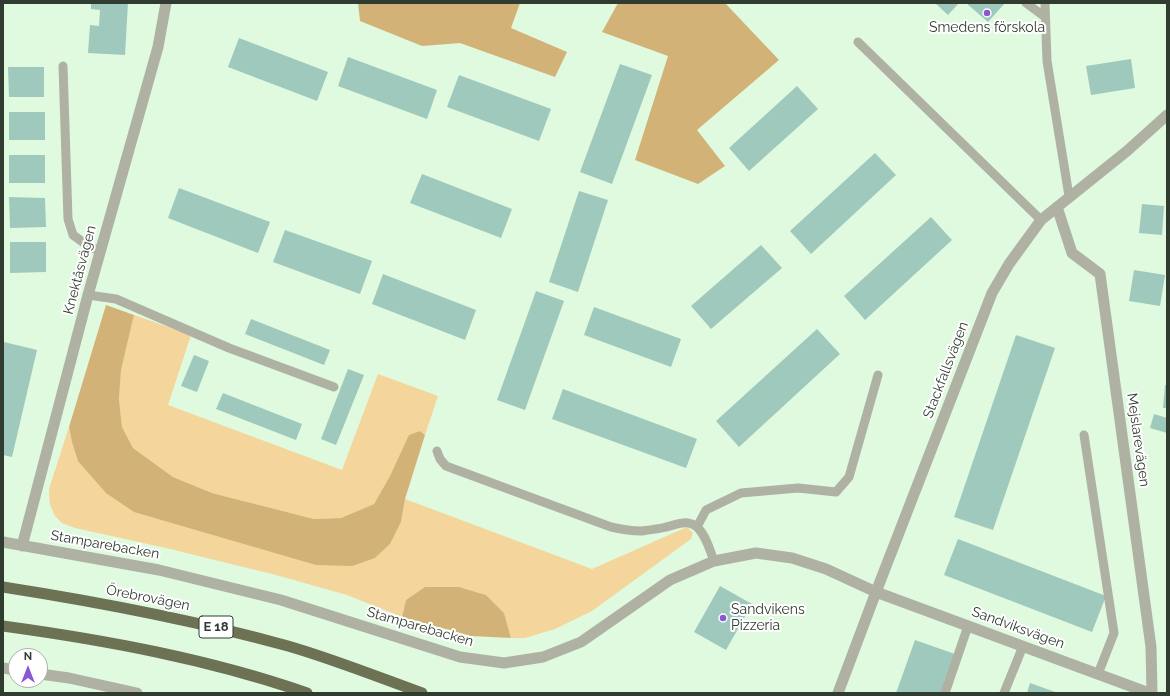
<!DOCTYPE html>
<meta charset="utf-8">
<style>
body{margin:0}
#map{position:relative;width:1170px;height:696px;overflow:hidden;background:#dffade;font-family:Raleway,sans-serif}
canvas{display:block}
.frame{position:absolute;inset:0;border:4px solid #313c31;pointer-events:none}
.north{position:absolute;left:8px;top:648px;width:40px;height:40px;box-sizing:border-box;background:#fff;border:1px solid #adb1ad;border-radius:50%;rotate:0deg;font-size:11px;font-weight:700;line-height:16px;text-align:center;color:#313c31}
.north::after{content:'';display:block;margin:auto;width:14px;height:18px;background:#8b58d1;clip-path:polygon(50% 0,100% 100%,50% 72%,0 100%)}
</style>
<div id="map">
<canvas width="1170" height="696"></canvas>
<div class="frame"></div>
<div class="north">N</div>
</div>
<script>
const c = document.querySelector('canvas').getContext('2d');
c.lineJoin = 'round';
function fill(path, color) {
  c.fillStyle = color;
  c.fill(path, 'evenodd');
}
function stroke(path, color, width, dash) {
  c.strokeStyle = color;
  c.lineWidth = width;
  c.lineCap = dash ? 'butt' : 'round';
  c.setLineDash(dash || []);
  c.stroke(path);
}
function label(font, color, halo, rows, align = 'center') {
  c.font = font + ' Raleway,sans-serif';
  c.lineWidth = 4;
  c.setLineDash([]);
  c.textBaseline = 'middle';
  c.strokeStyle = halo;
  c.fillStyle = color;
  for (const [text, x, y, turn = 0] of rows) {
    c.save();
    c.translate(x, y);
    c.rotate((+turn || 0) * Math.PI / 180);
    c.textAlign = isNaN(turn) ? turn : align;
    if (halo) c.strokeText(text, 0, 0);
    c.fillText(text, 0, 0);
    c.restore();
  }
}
const green = new Path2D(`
 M134 315 191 335 168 405 342 470 378 374 438 396 425 435 420 431 390 476 374 504 341 518 314 519 212 493 173 477 133 448 122 427 119 399 121 370Z
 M69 427 72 442 375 558 390 544 401 522 405 499 592 569 687 527 693 533 691 539 592 611 555 629 525 638H511L504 613 486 595 459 587 406 600 402 617 347 595 276 575 166 548 75 528 62 523 55 516 50 505 49 489Z`);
const forest = new Path2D(`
 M358 3H520L511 28 567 52 555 77 460 43 422 46 360 21Z
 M618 3H725L779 60 697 130 725 166 698 184 635 160 668 56 602 32Z
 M106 305 134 315 121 370 119 399 122 427 133 448 173 477 212 493 314 519 341 518 374 504 390 476 409 435 420 431 425 435 405 499 401 522 390 544 375 558 352 566 316 565 134 512 106 493 78 461 72 442 69 427Z
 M425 587H459L486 595 504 613 511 638 471 636 402 617 406 600Z`);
const building = new Path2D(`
 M91 3H128L125 55 88 53 90 25 99 26 100 10 91 9Z
 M935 3H959L948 15Z
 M966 3H1005L988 22Z
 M239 38 328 72 317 101 228 67Z
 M348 57 437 90 427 119 338 86Z
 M1131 59 1135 88 1091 95 1086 66Z
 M620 64 652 75 612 184 580 172Z
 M8 67H44V97H9Z
 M459 75 551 109 539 141 447 107Z
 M797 86 818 109 749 171 729 148Z
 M9 112H45V140H9Z
 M875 153 896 175 811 254 790 231Z
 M9 155H45V183H9Z
 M422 174 512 209 501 238 410 203Z
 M179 188 270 222 258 253 168 218Z
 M579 191 608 200 578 292 549 282Z
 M9 197 45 198 46 227 10 228Z
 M1142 204 1164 206 1162 235 1139 233Z
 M931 217 952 240 865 320 844 296Z
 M285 230 372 261 360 294 273 262Z
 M10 242H46V272L10 273Z
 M761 245 782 268 711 329 691 306Z
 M1134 270 1165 275 1160 306 1129 301Z
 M383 274 476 310 465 340 372 304Z
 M536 291 564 301 525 410 497 400Z
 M594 307 681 339 671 367 584 335Z
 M251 319 330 350 324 365 245 334Z
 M817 329 840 354 739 447 716 421Z
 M1016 335 1055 348 993 530 954 517Z
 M4 342 37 350 12 457 3 455Z
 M194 355 209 361 197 392 181 386Z
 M348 369 364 375 336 445 321 439Z
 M1165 385H1167V408H1163Z
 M563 389 697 439 686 468 552 419Z
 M223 393 302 424 296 440 216 409Z
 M1154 414 1167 418V433L1150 428Z
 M958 539 1106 596 1092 632 944 575Z
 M720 586 752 604 726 650 694 632Z
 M915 640 955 654 941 693H896Z
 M1030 683 1058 693H1027Z`);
const service = new Path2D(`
 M1026 3 1045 17
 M1045 3 1047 61 1069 196
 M858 42 1041 220
 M63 66 68 219 73 235 91 248 101 250
 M88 295 116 299 229 348 334 387
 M1084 435 1114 633 1098 674
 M437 451 440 459 446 466 611 527C620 529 631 531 641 531 649 530 658 529 666 527 676 525 688 518 698 528 706 536 710 550 714 561
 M697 527 706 510 741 493 798 488 836 492 849 477 878 375
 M945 693 968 626
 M1004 693 1023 646`);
const minor = new Path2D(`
 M1057 207 1072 253 1100 274 1151 647 1152 693
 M3 542 159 570 281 600 460 657 504 663 543 657 581 642 670 580 714 561 756 553 792 558 826 569 876 592 1149 693
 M22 546 88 295 158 47 166 3
 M3 668 16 670
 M40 674 69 678 137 693
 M838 693 876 592 992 293 1009 264 1041 220 1127 151 1167 115`);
const trunk = new Path2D(`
 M3 587C99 602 194 620 288 646 333 659 378 677 422 693
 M3 626C105 640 209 659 307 693`);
const markers = [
 [987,13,4,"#8b58d1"],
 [723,618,4,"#8b58d1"]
];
const shields = [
 [216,627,34]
];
const shieldNames = [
 ["E 18",216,627]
];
const poiNames = [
 ["Smedens förskola",987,28],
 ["Sandvikens",731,610,"left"],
 ["Pizzeria",731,626,"left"]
];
const streetNames = [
 ["Knektåsvägen",80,270,-75],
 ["Stackfallsvägen",946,370,-69],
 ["Mejslarevägen",1138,440,82],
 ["Stamparebacken",105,545,10],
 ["Örebrovägen",148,598,11],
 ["Stamparebacken",420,627,16],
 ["Sandviksvägen",1018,628,20]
];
fill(green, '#f4d59c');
fill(forest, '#d2b277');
fill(building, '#a0c9bd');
stroke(service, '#afb1a2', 9);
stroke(minor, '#afb1a2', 11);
stroke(trunk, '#6e7255', 11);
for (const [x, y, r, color] of markers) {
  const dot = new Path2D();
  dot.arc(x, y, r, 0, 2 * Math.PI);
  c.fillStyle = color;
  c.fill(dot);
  stroke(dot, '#fff', 1.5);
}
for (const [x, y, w] of shields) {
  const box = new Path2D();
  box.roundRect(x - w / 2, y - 11, w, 22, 3);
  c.fillStyle = '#fff';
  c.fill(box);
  stroke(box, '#313c31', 1);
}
label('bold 13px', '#313c31', null, shieldNames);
label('14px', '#313c31', '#fff', poiNames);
label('14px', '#313c31', '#fff', streetNames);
</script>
